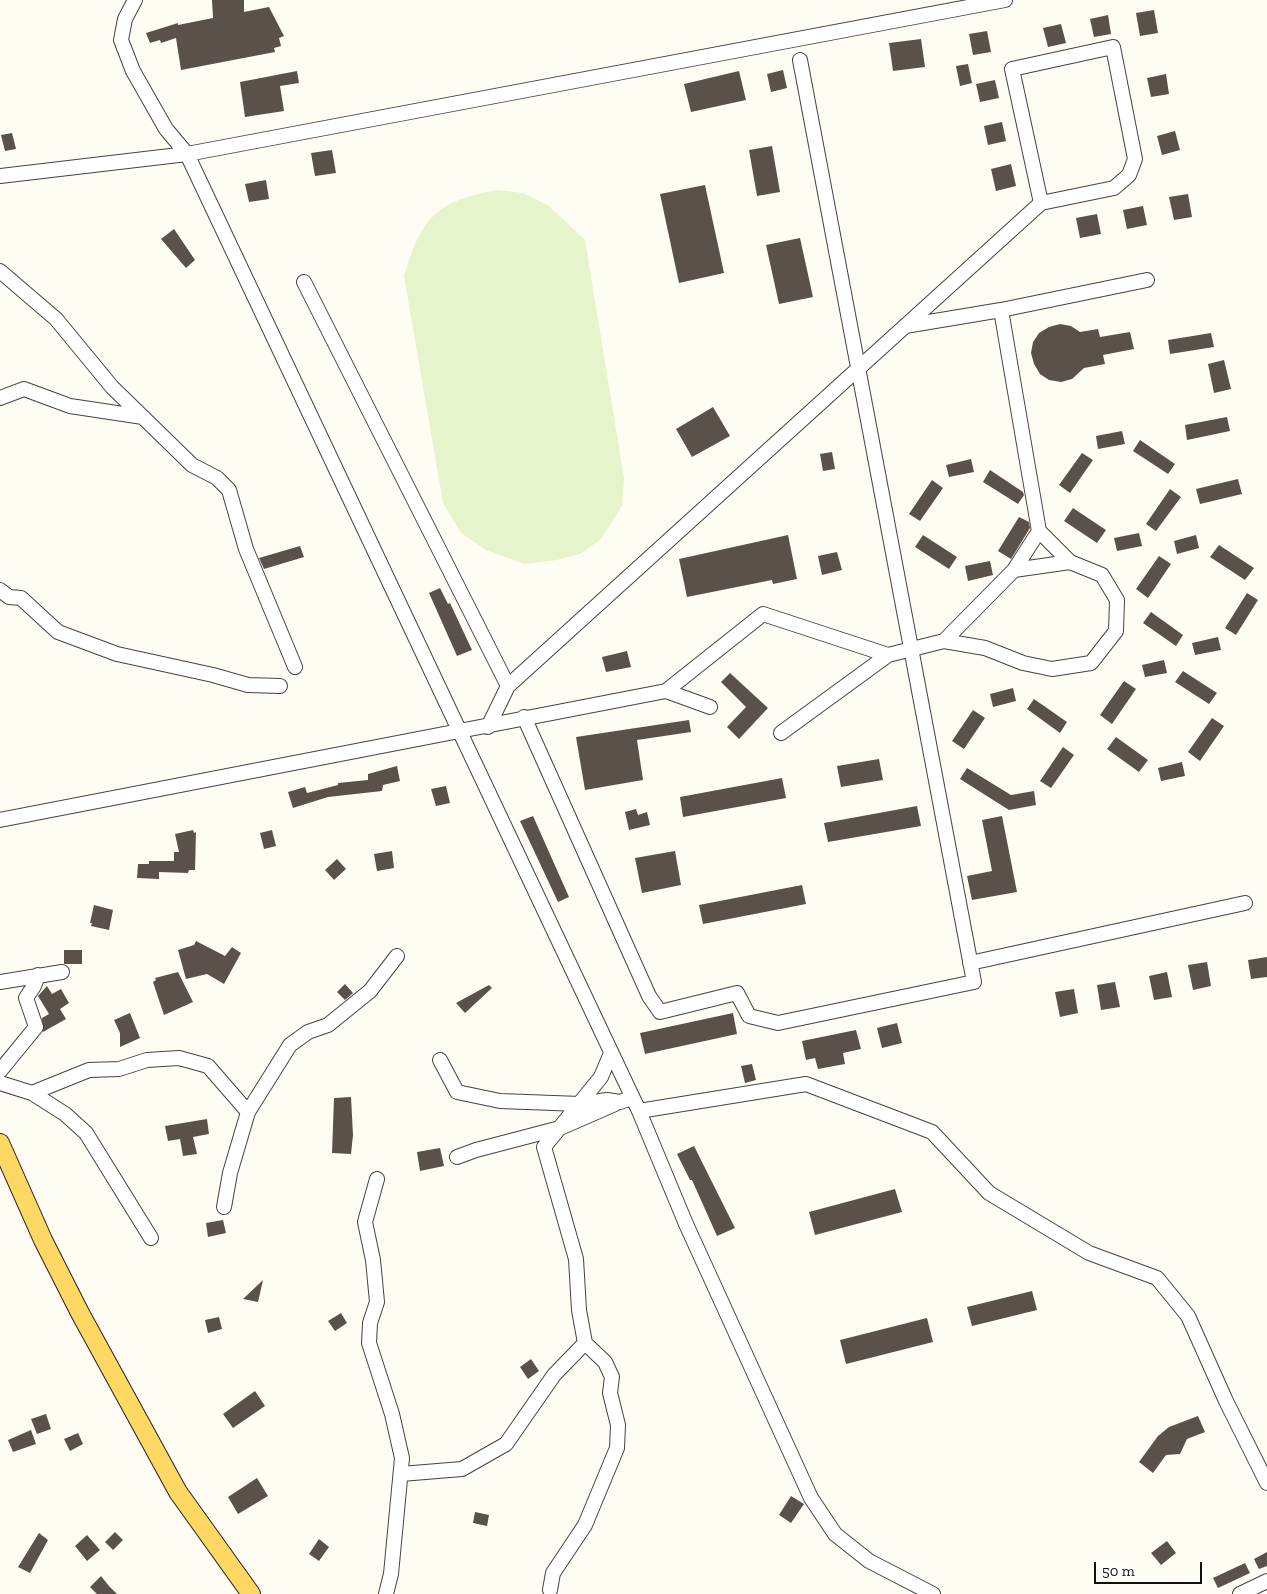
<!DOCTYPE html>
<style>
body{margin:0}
#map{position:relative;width:1267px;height:1594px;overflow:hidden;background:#fffdf3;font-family:"Zilla Slab",serif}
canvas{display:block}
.scale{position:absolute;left:1094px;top:1562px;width:108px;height:22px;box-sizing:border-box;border:2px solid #101010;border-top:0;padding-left:6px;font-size:15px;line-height:18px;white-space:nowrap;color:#101010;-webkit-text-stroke:4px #fff;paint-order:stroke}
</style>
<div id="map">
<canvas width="1267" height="1594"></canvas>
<div class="scale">50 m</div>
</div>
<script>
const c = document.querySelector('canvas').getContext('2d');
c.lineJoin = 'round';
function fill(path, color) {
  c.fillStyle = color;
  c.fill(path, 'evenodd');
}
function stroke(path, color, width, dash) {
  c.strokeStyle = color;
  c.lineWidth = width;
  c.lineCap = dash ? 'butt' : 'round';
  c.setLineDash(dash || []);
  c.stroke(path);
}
const pitch = new Path2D(`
 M498 190 523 193 549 206 585 240 624 478 622 506 601 539 580 554 557 560 524 564 486 550 461 533 443 503 404 276C421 217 438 200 498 190Z`);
const building = new Path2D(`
 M212 0H244V12L269 7 284 36 279 38 281 46 274 48 275 52 181 70 176 38 161 43 160 40 150 43 146 33 178 23V25L213 18Z
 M1154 10 1158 33 1140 36 1136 13Z
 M1108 15 1111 34 1094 37 1090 19Z
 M1061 24 1066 43 1048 47 1043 28Z
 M987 31 991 52 973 55 969 34Z
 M921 39 925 67 893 71 889 43Z
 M968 64 972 83 960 86 956 66Z
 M783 70 787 88 771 92 767 74Z
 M297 71 299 83 280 86 284 111 245 117 240 82Z
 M739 71 746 100 691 112 684 84Z
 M1166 74 1169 94 1151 97 1147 78Z
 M995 80 999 98 980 102 976 84Z
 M1002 122 1006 141 988 145 984 126Z
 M1175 131 1180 150 1162 155 1157 136Z
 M12 133 16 149 5 151 1 135Z
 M772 146 780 192 757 196 749 150Z
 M332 150 336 173 315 176 311 153Z
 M1011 164 1016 186 996 191 991 169Z
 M266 180 269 199 249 202 245 184Z
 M705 185 724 273 679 283 660 194Z
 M1188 194 1192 217 1174 220 1169 197Z
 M1143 206 1147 225 1127 229 1123 210Z
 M1097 214 1101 234 1080 238 1076 218Z
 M174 229 195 260 186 268 161 239Z
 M800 238 813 297 779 304 766 245Z
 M1060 324 1071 326 1080 332 1098 329 1100 337 1130 332 1134 349 1103 355 1105 364 1084 368 1072 379 1061 382 1049 380 1040 374 1034 364 1031 353 1033 342 1039 333 1049 327Z
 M1211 333 1214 347 1170 354 1168 340Z
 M1224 360 1231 389 1214 393 1208 364Z
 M713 407 730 436 692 457 676 429Z
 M1227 417 1230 431 1187 440 1185 425Z
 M1122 431 1125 444 1098 449 1096 436Z
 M1140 440 1175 464 1168 474 1133 451Z
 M832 452 835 469 823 471 820 454Z
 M1082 453 1093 460 1070 493 1059 485Z
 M971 459 974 472 949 477 946 465Z
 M990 470 1023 492 1024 495 1018 504 983 482Z
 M1238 479 1242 494 1200 504 1196 489Z
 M932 480 943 488 920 521 909 514Z
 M1170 489 1181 497 1156 531 1146 524Z
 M1073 508 1106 530 1097 543 1064 521Z
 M1019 517 1029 522 1030 528 1011 559 998 551Z
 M1139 533 1142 546 1117 551 1114 538Z
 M788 535 797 579 773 584 772 580 687 597 679 559Z
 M923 535 957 557 949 569 915 547Z
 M1196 535 1199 548 1177 554 1174 541Z
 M1219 545 1254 568 1245 580 1210 557Z
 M300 546 304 557 264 569 259 558Z
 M837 552 842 570 822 575 818 556Z
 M1159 556 1171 564 1148 598 1136 589Z
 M990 561 993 575 968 581 965 566Z
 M440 588 448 604 450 603 472 650 457 656 429 593Z
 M1247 593 1258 600 1236 635 1225 628Z
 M1151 612 1183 635 1176 646 1143 623Z
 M1218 637 1221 650 1195 655 1192 643Z
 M627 651 631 667 606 672 602 657Z
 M1164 660 1167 673 1145 677 1142 665Z
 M1183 671 1217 693 1209 704 1175 682Z
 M730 673 768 708 739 739 727 727 746 707 721 682Z
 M1124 681 1136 689 1112 724 1100 715Z
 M1013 688 1016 701 993 707 990 694Z
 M1034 699 1067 722 1060 733 1027 709Z
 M973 710 985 718 964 749 952 741Z
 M1212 718 1224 726 1200 761 1188 752Z
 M689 720 691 732 637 740 643 780 585 790 576 737Z
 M1116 737 1148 760 1139 772 1107 749Z
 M1063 747 1074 755 1051 788 1040 781Z
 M879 759 883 780 841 787 837 766Z
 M1182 762 1185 776 1161 781 1158 768Z
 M397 766 400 781 383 785 382 791 328 797 293 808 288 792 305 787 307 793 338 785V783L368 780V774Z
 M967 768 1011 795 1034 791 1036 805 1009 810 960 779Z
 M782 778 786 798 683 817 680 797Z
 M446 786 450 803 436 806 431 789Z
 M917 806 921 826 828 842 824 823Z
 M636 809 638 815 647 812 650 825 629 830 625 812Z
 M533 816 569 897 558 902 520 821Z
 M1002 816 1017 892 972 900 967 876 992 871 982 820Z
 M193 830 194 833 196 832 195 870H189L188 873 159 872V879L137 878 138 864H149V861H174V852H179L175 834Z
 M272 830 276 846 264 849 260 833Z
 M392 851 394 868 377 871 374 854Z
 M675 851 681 885 642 893 635 858Z
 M337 859 346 869 334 880 325 870Z
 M802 885 806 904 703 924 699 905Z
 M94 905 113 910 109 930 91 926 92 923H90Z
 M196 941 225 956 232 947 241 953 224 984 207 974 186 979 178 950 194 945Z
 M64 950H82V964H64Z
 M1267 957V977L1251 979 1248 960Z
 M1207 962 1211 986 1193 990 1188 965Z
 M178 972 193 1002 164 1015 153 982 156 980 155 978Z
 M1167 972 1172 997 1154 1000 1149 976Z
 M1115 982 1120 1007 1101 1010 1097 985Z
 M345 984 353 993 345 1000 337 992Z
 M489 985 492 988 465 1013 456 1003Z
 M47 986 52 994 61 989 69 1003 60 1009 66 1019 43 1032 42 1018 49 1014 38 996Z
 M1074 989 1078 1013 1060 1017 1055 992Z
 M130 1013 140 1038 120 1047V1033L114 1020Z
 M733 1013 737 1034 645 1054 640 1033Z
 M897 1023 902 1043 882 1048 877 1028Z
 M856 1030 861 1049 843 1053 845 1064 818 1069 815 1058 806 1060 802 1041Z
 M752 1064 756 1080 745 1083 741 1066Z
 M351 1097 353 1135 351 1154 332 1153 334 1098Z
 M207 1119 209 1134 193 1137 197 1154 183 1156 180 1139 168 1141 165 1126Z
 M694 1146 735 1228 717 1236 692 1180H690L677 1154Z
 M440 1148 444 1166 420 1171 417 1152Z
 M895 1189 902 1212 815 1235 809 1212Z
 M223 1220 226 1233 208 1237 206 1223Z
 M263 1280 258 1302 243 1299Z
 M1032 1291 1037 1310 972 1326 967 1307Z
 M341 1313 347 1323 335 1331 328 1321Z
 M219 1317 222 1329 208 1333 205 1320Z
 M927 1318 933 1342 846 1364 840 1340Z
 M531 1359 539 1371 528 1379 520 1367Z
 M255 1391 265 1406 233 1428 223 1414Z
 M46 1414 51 1429 37 1434 31 1419Z
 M1198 1416 1205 1432 1187 1439 1180 1454 1166 1455 1153 1473 1139 1462 1158 1436 1169 1427Z
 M31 1430 36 1444 13 1452 8 1440Z
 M78 1433 83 1444 70 1451 64 1439Z
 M257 1478 268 1496 238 1514 228 1497Z
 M791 1496 804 1504 791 1523 779 1515Z
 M475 1512 489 1515 487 1526 473 1523Z
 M115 1532 123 1540 113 1550 105 1542Z
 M39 1533 48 1540 30 1573 18 1567Z
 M87 1535 100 1550 87 1561 75 1546Z
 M319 1539 329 1547 319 1561 309 1554Z
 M1167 1541 1176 1553 1161 1565 1151 1553Z
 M1267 1552V1566L1259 1569 1254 1559Z
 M1245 1563 1250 1573 1218 1588 1213 1578Z
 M101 1576 109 1586 117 1594H97L90 1587Z`);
const minor = new Path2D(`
 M135 0 125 19 121 40 133 71 166 129 187 154 639 1111 686 1224 811 1498 835 1534 869 1561 933 1594
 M0 176 187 154 1005 0
 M0 271 56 319 112 387 192 465 217 478 229 490 246 549 295 667
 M304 282 508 686
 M1001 310 1039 531 1070 562
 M905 326 1001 310 1147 280
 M0 398 24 389 70 406 143 417
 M0 590 9 597 21 598 58 632 117 654 213 675 248 685 280 686
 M944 641 1014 570 1039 531
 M666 691 763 614 888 655
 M524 717 649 996 660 1012 737 993 749 1016 778 1023 974 982 800 60
 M488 727 508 686 1041 203 1114 188 1129 175 1135 159 1113 47 1012 69 1041 203
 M781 733 888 655 944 641 985 648 1023 663 1052 669 1091 663 1116 631 1117 600 1102 575 1070 562 1014 570
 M0 820 666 691 710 707
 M970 963 1245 903
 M0 982 62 972
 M440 1060 457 1092 500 1101 580 1104 607 1100 620 1102 632 1098
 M0 1071 36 1027 26 998 34 986 38 975
 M0 1083 32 1093 89 1070 119 1069 147 1060 179 1058 208 1066 248 1112
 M32 1093 65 1114 86 1133 151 1238
 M639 1111 806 1084 932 1132 989 1193 1089 1253 1157 1278 1188 1316 1226 1401 1267 1483
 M457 1157 476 1150 560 1128 615 1104
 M377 1179 365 1222 373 1260 377 1302 370 1323 369 1343 392 1414 402 1458 391 1574 386 1594
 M224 1207 230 1173 248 1112 290 1045 308 1032 328 1025 370 991 397 956
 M401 1474 462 1469 506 1444 554 1375 585 1343
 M550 1590 553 1573 585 1525 617 1448 618 1425 610 1393 612 1377 605 1362 585 1343 579 1310 576 1259 544 1147 601 1077 611 1053
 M1240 1594 1267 1581`);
const major = new Path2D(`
 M0 1143 43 1240 80 1313 178 1492 251 1594`);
fill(pitch, '#e6f4cb');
fill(building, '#5a514b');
stroke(minor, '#434343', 16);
stroke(major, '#212121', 20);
stroke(minor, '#fff', 14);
stroke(major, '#ffd863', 18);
</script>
